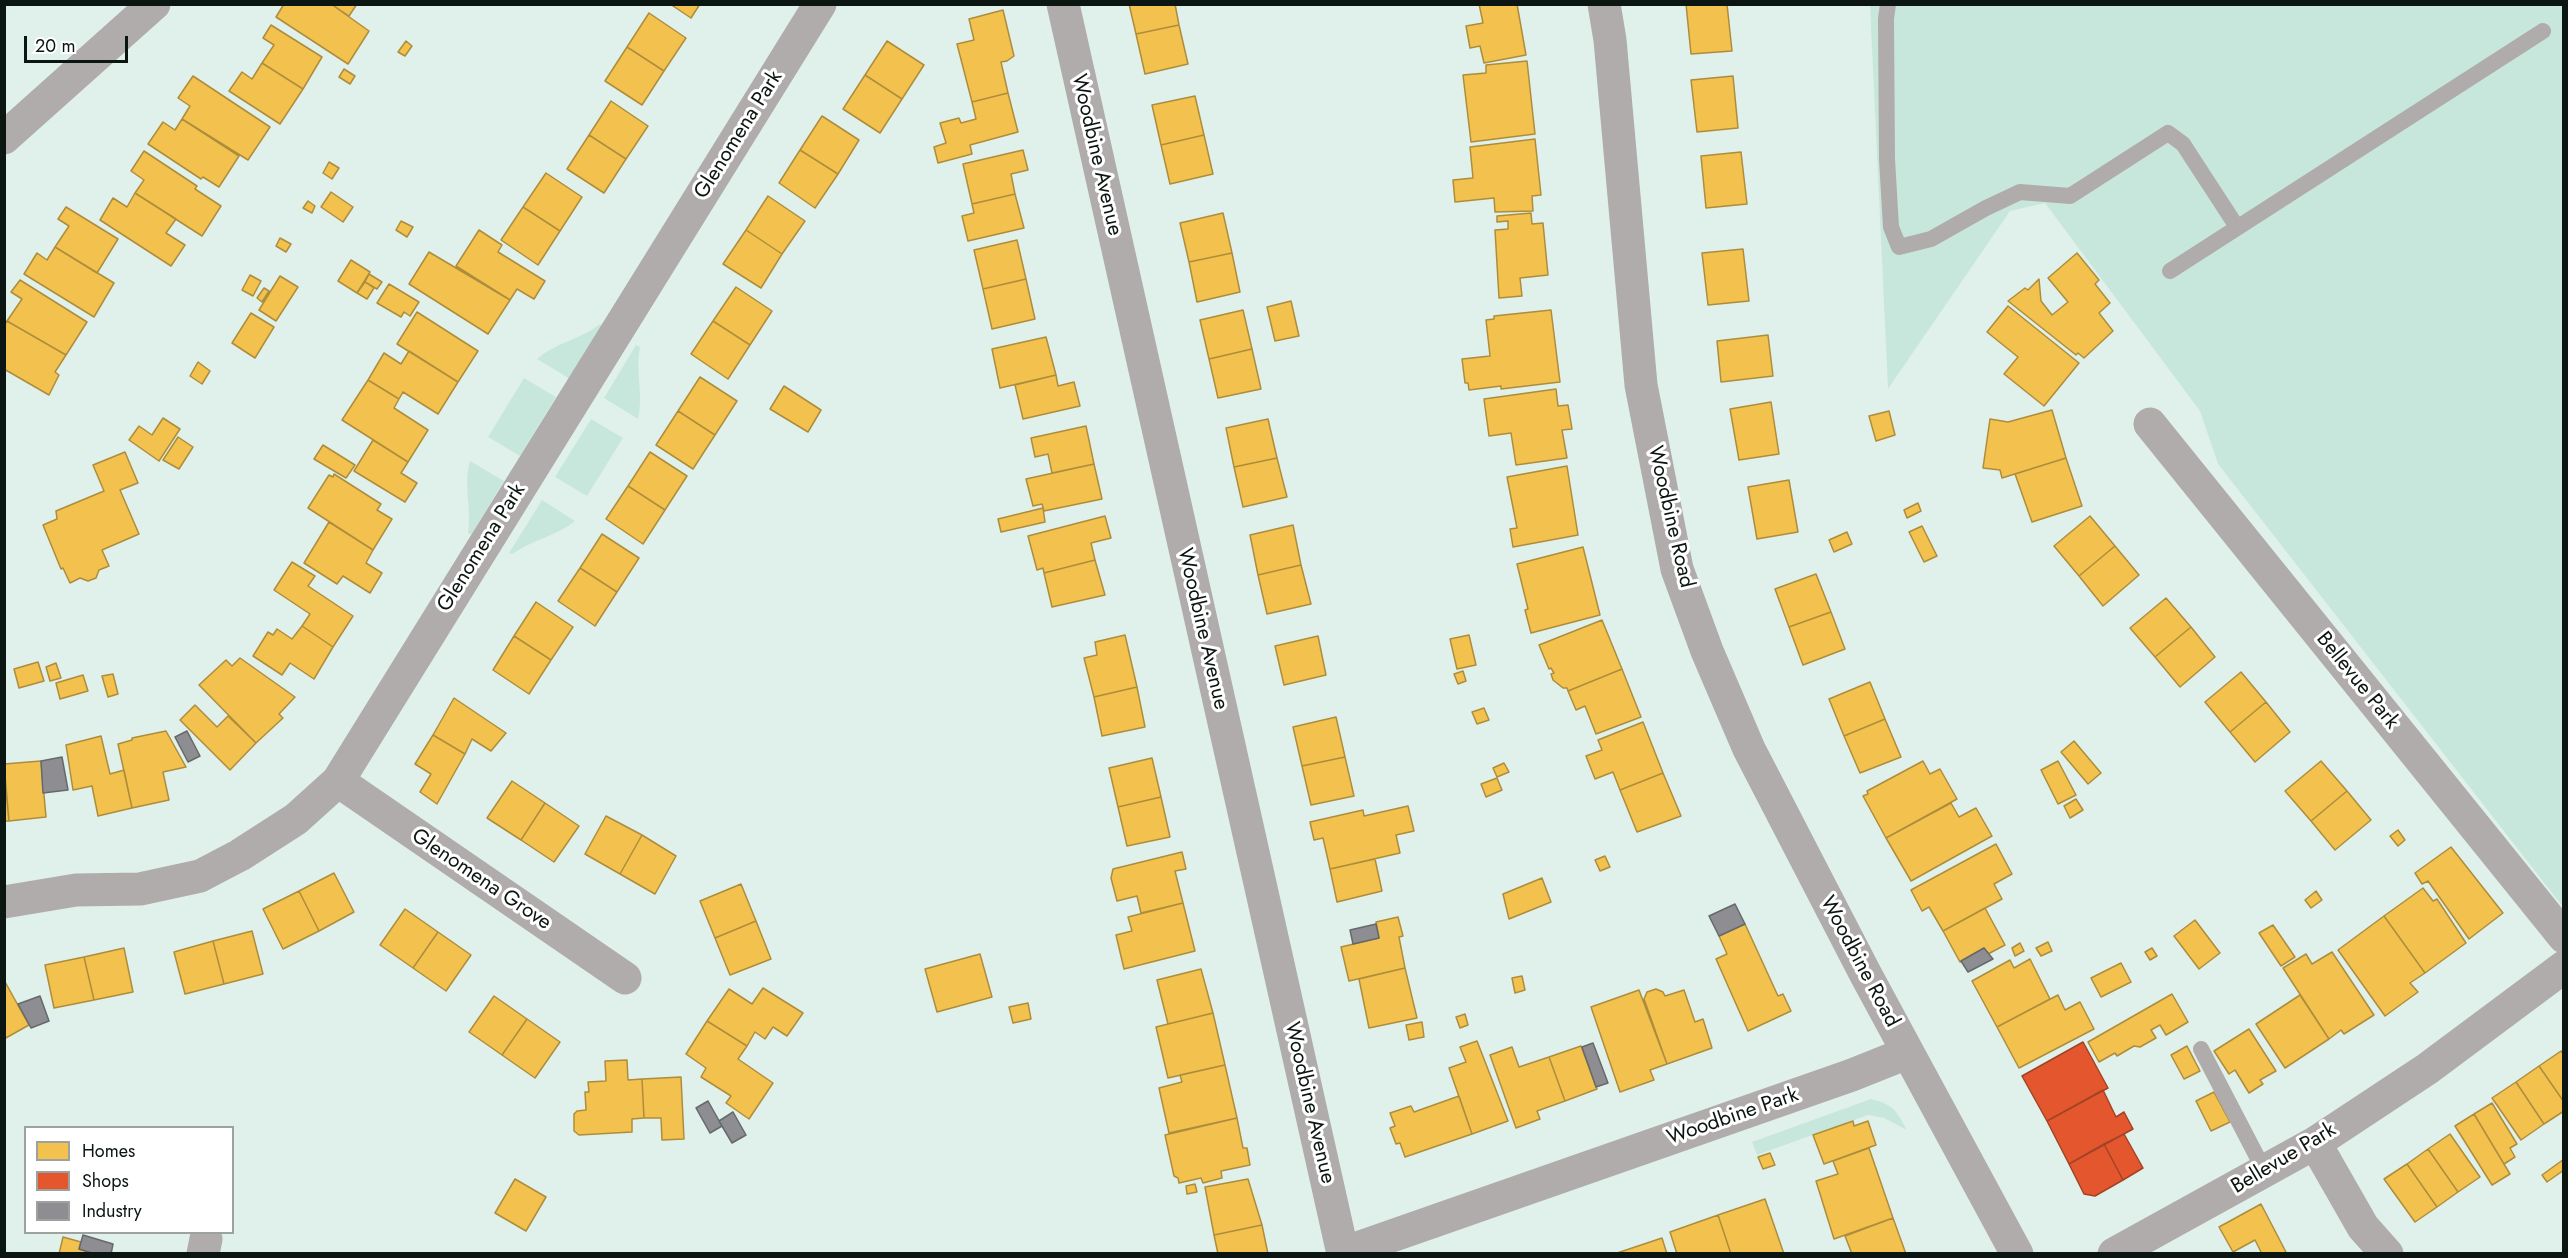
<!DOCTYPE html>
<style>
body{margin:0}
#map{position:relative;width:2568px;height:1258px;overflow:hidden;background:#e0f1eb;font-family:Jost,sans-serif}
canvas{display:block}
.frame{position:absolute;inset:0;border:6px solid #0b1511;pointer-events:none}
.legend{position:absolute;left:24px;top:1126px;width:210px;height:108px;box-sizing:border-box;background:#fff;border:2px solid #9da1a0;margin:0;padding:8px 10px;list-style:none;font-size:18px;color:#0b1511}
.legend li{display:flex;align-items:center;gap:12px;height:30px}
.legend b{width:30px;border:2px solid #9da1a0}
.scale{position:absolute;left:24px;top:36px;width:104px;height:27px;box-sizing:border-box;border:3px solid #0b1511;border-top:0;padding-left:8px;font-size:18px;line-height:21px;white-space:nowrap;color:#0b1511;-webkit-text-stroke:4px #fff;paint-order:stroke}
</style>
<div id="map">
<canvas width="2568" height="1258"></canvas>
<div class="frame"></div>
<ul class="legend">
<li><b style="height:16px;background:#f2c14e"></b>Homes</li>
<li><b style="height:16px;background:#e4572e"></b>Shops</li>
<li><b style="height:16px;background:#8d8d92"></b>Industry</li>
</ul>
<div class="scale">20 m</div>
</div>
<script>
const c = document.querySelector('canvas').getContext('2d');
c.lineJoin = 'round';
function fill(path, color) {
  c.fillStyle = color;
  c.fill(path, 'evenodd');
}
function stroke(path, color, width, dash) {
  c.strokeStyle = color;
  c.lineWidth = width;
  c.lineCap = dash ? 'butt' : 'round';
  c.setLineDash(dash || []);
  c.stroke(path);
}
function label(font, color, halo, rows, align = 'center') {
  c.font = font + ' Jost,sans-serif';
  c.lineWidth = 6;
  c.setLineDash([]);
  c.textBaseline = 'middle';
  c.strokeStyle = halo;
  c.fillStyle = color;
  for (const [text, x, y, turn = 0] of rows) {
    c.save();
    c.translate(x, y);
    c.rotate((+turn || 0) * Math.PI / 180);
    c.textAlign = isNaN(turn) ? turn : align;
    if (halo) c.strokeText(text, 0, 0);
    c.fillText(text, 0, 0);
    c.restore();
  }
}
const green = new Path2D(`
 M1870 5H2563V907L2218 464 2200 411 2045 203 2010 211 1888 389Z
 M600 324 603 326 570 379 537 359C555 343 581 339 600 324Z
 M636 345 640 347C635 371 644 395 638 419L604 398Z
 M524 378 556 397 520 456 488 437Z
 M591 419 623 438 587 496 555 477Z
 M470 461 504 481 471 535 468 533C472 509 463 484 470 461Z
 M542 500 575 521C557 536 532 540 512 554L509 553Z
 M1871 1099C1893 1104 1896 1110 1907 1130L1884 1118 1868 1115 1757 1155 1752 1142Z`);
const homes = new Path2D(`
 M284 4H331L369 31 348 64 276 17Z
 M331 4H357L349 16Z
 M670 4H700L691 18Z
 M1129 4H1175L1179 25 1136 34Z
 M1479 4H1517L1526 55 1484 63 1480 46 1470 48 1466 26 1483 23Z
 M1686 4H1727L1732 51 1691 54Z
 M1003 10 1014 56 1007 61 1001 62 1008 93 972 102 957 44 974 40 969 19Z
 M649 13 686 38 664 71 627 47Z
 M271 25 322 57 303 89 262 63 274 45 263 38Z
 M1179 25 1188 64 1145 74 1136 34Z
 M406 41 412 46 405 56 398 52Z
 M887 41 924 65 902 99 865 75Z
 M627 47 664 71 642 105 605 81Z
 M1527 61 1535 134 1471 142 1463 75 1486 73V65Z
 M262 63 303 89 280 124 229 91 242 72 252 79Z
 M344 69 355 76 350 84 339 77Z
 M865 75 902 99 880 133 843 109Z
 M193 76 270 127 248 160 182 119 190 106 178 98Z
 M1733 76 1738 128 1697 132 1691 80Z
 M1008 93 1018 132 970 145 972 154 938 163 934 147 946 143 940 123 959 118 961 123 976 119 972 102Z
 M1195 96 1204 135 1161 145 1152 105Z
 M611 101 648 126 626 159 589 135Z
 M822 116 859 140 838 174 800 150Z
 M182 119 239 156 219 187 203 177 201 179 148 144 163 122 175 130Z
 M589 135 626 159 604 193 567 169Z
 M1204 135 1213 174 1170 184 1161 145Z
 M1535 139 1541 195 1532 196 1533 211 1495 212 1494 198 1455 202 1453 180 1473 178 1470 147Z
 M800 150 838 174 815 208 779 183Z
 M1023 150 1028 170 1011 174 1015 194 972 204 963 164Z
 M144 151 197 186 195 189 221 206 202 236 135 193 144 180 131 171Z
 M1741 152 1747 204 1706 208 1701 156Z
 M329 162 339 168 332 179 323 173Z
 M546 173 582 197 560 231 523 207Z
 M331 192 353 207 343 222 321 207Z
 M135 193 176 219 166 233 185 245 171 266 100 220 113 198 127 207Z
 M1015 194 1024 228 968 241 962 216 974 213 972 204Z
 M768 196 805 221 782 254 746 230Z
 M308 201 315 206 312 213 303 208Z
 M66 207 118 239 97 273 55 247 69 226 58 219Z
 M523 207 560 231 538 265 501 240Z
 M1223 213 1232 253 1189 262 1180 223Z
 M1531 213 1532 224 1543 223 1548 275 1520 278 1522 296 1499 298 1495 230 1508 229V221L1497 222V216Z
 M401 221 413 227 407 237 396 230Z
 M479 230 502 245 498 252 545 281 534 299 517 289 510 300 456 266Z
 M746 230 782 254 761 288 723 264Z
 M280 238 291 244 286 252 276 246Z
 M1017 240 1026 279 983 289 974 250Z
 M55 247 114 283 94 317 24 274 37 253 47 260Z
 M1743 249 1749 301 1708 305 1702 253Z
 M429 252 510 300 488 334 409 284Z
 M1232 253 1240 292 1197 302 1189 262Z
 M2077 253 2099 280 2095 284 2110 303 2099 313 2113 331 2084 358 2078 353 2076 355 2008 301 2025 288 2028 290 2039 279 2041 301 2052 315 2068 302 2048 278Z
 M351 260 370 272 357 293 338 281Z
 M369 274 382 282 377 289 365 282Z
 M250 275 261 281 253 296 242 290Z
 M280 276 298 287 276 321 259 310Z
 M1026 279 1035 319 992 329 983 289Z
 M20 280 87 322 66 355 7 321 22 299 11 292Z
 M365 282 374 288 367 299 357 293Z
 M389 284 419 302 410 316 404 312 401 317 377 303Z
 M736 287 772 311 750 345 713 321Z
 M264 288 269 291 262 302 257 298Z
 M1291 301 1299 336 1275 341 1267 307Z
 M2008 306 2079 363 2044 406 2004 374 2018 357 1987 332Z
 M1243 310 1252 349 1209 359 1200 320Z
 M1551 310 1560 382 1501 389V386L1469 390 1468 383H1465L1462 359 1490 356 1486 320 1494 319V316Z
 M417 312 478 351 458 382 397 344Z
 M251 313 274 327 255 358 232 343Z
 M7 321 66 355 55 372 59 375 49 395 4 369V326Z
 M713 321 750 345 728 379 691 354Z
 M1768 335 1773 376 1721 382 1717 341Z
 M1046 337 1056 375 1000 388 992 349Z
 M1252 349 1261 389 1218 398 1209 359Z
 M409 351 458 382 438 414 403 392 399 399 368 380 384 353 401 364Z
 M198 362 210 371 202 384 190 376Z
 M1056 375 1058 386 1074 382 1080 406 1023 419 1015 385Z
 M700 377 737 401 715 435 678 411Z
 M368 380 399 399 394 408 428 430 408 462 342 420Z
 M784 386 821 410 808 432 770 409Z
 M1556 389 1558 406 1568 405 1572 429 1562 430 1567 458 1516 465 1511 433 1489 436 1484 399Z
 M1771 402 1779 454 1739 460 1730 409Z
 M2052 410 2066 458 2002 478 2000 470 1983 468 1990 419 2008 422Z
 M678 411 715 435 693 469 656 445Z
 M1889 411 1895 435 1876 441 1869 416Z
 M163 418 180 429 159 461 129 440 139 426 152 435Z
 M1268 419 1277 458 1234 467 1226 428Z
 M1086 426 1094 464 1052 473 1048 454 1035 457 1031 438Z
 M178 437 193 447 179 469 163 460Z
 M373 440 408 462 401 473 417 483 405 502 354 471Z
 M323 445 355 465 346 478 314 459Z
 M125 452 138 483 120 490 139 534 102 550 109 566 99 570 96 578 88 581 80 578 70 583 63 568 61 569 43 525 57 519 56 511 104 491 93 465Z
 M650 452 687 476 665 510 628 486Z
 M1277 458 1287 497 1243 507 1234 467Z
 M2066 458 2082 506 2032 522 2015 474Z
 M1094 464 1102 499 1044 511 1042 504 1033 506 1026 479Z
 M1567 466 1578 535 1513 547 1510 529 1517 528 1507 477Z
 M334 474 381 504 377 510 392 519 373 550 308 508 329 475 333 477Z
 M1789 480 1798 532 1757 539 1748 487Z
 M628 486 665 510 643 544 606 519Z
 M1918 503 1921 511 1907 518 1904 510Z
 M1043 508 1045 522 1001 532 998 519Z
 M1105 516 1111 538 1091 543 1095 560 1044 573 1043 568 1037 570 1028 536Z
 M2090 516 2115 546 2079 576 2054 546Z
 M329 522 373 550 366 563 382 573 370 593 343 576 337 584 304 563Z
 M1293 525 1301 565 1258 575 1250 535Z
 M1922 526 1937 556 1924 562 1909 532Z
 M1847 532 1852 544 1834 552 1829 540Z
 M602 534 639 558 617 592 580 568Z
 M2115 546 2139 575 2103 606 2079 576Z
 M1583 547 1600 615 1531 633 1525 610 1528 609 1517 564Z
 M1095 560 1105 595 1052 607 1044 573Z
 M292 562 315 576 308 586 353 616 333 647 302 626 310 614 274 590Z
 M1301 565 1311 604 1267 614 1258 575Z
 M580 568 617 592 595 626 558 601Z
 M1816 574 1831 612 1789 627 1775 589Z
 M2166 598 2191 627 2155 657 2130 628Z
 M536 602 573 627 551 660 514 636Z
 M1831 612 1845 649 1803 665 1789 627Z
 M1602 620 1622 669 1568 691 1567 688H1563L1553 680 1551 674 1554 673 1551 668 1549 669 1539 645Z
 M302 626 333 647 314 679 290 663 282 675 253 656 268 632 273 635 277 629 292 639Z
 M2191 627 2215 657 2180 687 2155 657Z
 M1125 635 1137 687 1094 697 1084 658 1097 655 1095 642Z
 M1469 635 1476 665 1457 669 1450 639Z
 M514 636 551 660 529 694 493 670Z
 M1318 636 1326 675 1284 685 1275 646Z
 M240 658 295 697 279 714 283 718 256 743 199 685 226 660 232 666Z
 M38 662 44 681 19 688 14 669Z
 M56 663 61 678 50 681 46 667Z
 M1622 669 1641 717 1596 734 1585 706 1576 710 1568 691Z
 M1463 671 1466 681 1458 684 1454 674Z
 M2241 672 2266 702 2230 732 2205 702Z
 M113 674 118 694 108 697 102 676Z
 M83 675 88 691 60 699 56 683Z
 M1870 682 1885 719 1844 736 1829 699Z
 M1137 687 1145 727 1102 736 1094 697Z
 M454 698 506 733 491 751 472 739 465 754 433 735Z
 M2266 702 2290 732 2255 762 2230 732Z
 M195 705 217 727 228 716 256 743 230 770 180 720Z
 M1484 708 1489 720 1477 724 1472 712Z
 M1336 717 1345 757 1302 766 1293 727Z
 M1885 719 1901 757 1860 773 1844 736Z
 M1643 722 1663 773 1620 790 1613 772 1595 779 1586 756 1602 750 1598 740Z
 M166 731 186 767 163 772 169 800 132 808 118 744 132 740V738Z
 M433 735 465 754 437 804 420 792 431 774 415 764Z
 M101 736 110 774 124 770 132 808 98 816 92 786 73 790 66 745Z
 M2074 741 2101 773 2088 784 2061 752Z
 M1345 757 1354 796 1311 805 1302 766Z
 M1152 758 1161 797 1118 807 1109 768Z
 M41 761 46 817 9 821 4 764Z
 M1923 761 1930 774 1940 769 1957 799 1886 838 1863 796 1868 794 1867 791Z
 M2058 761 2076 795 2058 804 2041 770Z
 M2321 761 2347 791 2311 821 2285 791Z
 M1504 763 1509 772 1497 777 1493 768Z
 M4 771 9 821H4Z
 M1663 773 1681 816 1637 832 1620 790Z
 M1497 778 1502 790 1486 797 1481 784Z
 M512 781 545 803 521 840 487 818Z
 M2347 791 2371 820 2335 850 2311 821Z
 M1161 797 1170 837 1127 846 1118 807Z
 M2076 799 2083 810 2070 818 2064 806Z
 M545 803 579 826 554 862 521 840Z
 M1951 803 1959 817 1976 808 1992 836 1911 881 1886 838Z
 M1408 806 1414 831 1396 835 1400 853 1330 869 1323 838 1314 840 1310 822 1363 810 1364 816Z
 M606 816 642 835 620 874 585 854Z
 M2398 830 2405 840 2398 846 2390 836Z
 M642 835 676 856 655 894 620 874Z
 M1996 844 2012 874 1994 884 2002 899 1943 931 1929 907 1922 911 1911 890Z
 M2451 847 2503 913 2469 939 2428 881 2422 884 2415 873Z
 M1182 852 1186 869 1175 871 1183 903 1141 913 1137 896 1117 901 1111 878 1113 869Z
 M1605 856 1610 867 1600 871 1595 860Z
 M1375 859 1382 891 1337 902 1330 869Z
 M334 873 354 912 319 931 299 891Z
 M1542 878 1551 902 1509 919 1503 894Z
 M741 884 756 921 715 938 700 901Z
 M2423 888 2433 901 2437 899 2466 943 2425 973 2384 916Z
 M299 891 319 931 283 949 263 909Z
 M2316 891 2322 900 2311 908 2305 900Z
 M1183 903 1195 951 1124 969 1116 935 1132 931 1128 917Z
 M1985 908 2005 945 1988 954 1984 948 1960 962 1943 931Z
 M405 909 438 932 413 968 380 945Z
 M2384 916 2425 973 2410 983 2418 992 2385 1016 2338 950Z
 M1398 917 1403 936 1399 937 1405 968 1349 981 1341 947 1379 938 1376 922Z
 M2195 920 2220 953 2199 969 2174 936Z
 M756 921 771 959 730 975 715 938Z
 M1745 924 1778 996 1783 994 1791 1011 1748 1031 1716 959 1727 954 1719 936Z
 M2273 925 2295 957 2281 966 2259 933Z
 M252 931 263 974 224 984 213 941Z
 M438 932 471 955 446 991 413 968Z
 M213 941 224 984 185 994 174 952Z
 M2048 942 2052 951 2041 956 2036 948Z
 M2020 943 2024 951 2015 956 2012 948Z
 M124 948 133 992 94 1000 84 957Z
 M2152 948 2157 956 2150 960 2145 952Z
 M2332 952 2374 1015 2344 1034 2341 1030 2329 1039 2283 968 2306 954 2312 964Z
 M980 954 992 997 937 1012 925 969Z
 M84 957 94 1000 54 1008 45 965Z
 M2030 959 2050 999 1997 1027 1972 981 2010 960 2014 968Z
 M2121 963 2131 982 2101 997 2091 978Z
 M1405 968 1417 1018 1369 1028 1359 979Z
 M1201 969 1213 1013 1168 1024 1157 980Z
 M1522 976 1525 990 1515 993 1512 978Z
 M4 980 29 1025 4 1039Z
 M763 988 803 1013 787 1036 773 1027 765 1039 755 1032 747 1046 707 1021 729 989 752 1004Z
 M1656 989 1663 992 1665 996 1684 990 1695 1022 1703 1019 1712 1048 1667 1064 1644 999 1647 992Z
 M1639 990 1667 1064 1650 1070 1654 1080 1620 1092 1591 1007Z
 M2172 994 2188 1022 2166 1035 2160 1025 2151 1030 2156 1038 2140 1047 2134 1046 2117 1056 2115 1053 2099 1062 2088 1042Z
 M2058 995 2065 1010 2080 1002 2094 1029 2019 1068 1997 1027Z
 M2300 995 2329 1039 2285 1068 2256 1024Z
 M494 996 527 1019 502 1055 469 1032Z
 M1028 1003 1031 1019 1013 1023 1009 1007Z
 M1213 1013 1225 1065 1168 1078 1156 1027Z
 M1465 1014 1468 1025 1460 1028 1456 1017Z
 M527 1019 560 1042 535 1078 502 1055Z
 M707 1021 747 1046 738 1059 773 1083 749 1119 726 1103 731 1096 701 1077 706 1068 686 1054Z
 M1422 1022 1424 1037 1409 1040 1406 1025Z
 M2249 1029 2276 1071 2260 1080 2263 1084 2249 1093 2235 1070 2229 1074 2214 1051Z
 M1477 1041 1508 1121 1472 1134 1449 1068 1466 1062 1460 1047Z
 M1581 1046 1597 1089 1565 1101 1549 1057Z
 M2187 1046 2200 1071 2184 1079 2171 1055Z
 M1512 1047 1519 1067 1549 1057 1565 1101 1537 1111 1540 1119 1516 1128 1490 1055Z
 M2561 1051 2564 1055V1102L2539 1066Z
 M627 1060 628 1080 642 1079 644 1118 632 1119V1132L579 1135 574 1131V1114L577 1111 586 1110 585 1092H589L588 1082 606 1081 605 1061Z
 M1225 1065 1237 1118 1169 1133 1159 1088 1182 1082 1180 1075Z
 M2539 1066 2564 1102V1111L2544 1124 2516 1082Z
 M681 1077 684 1139 662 1140 661 1118H644L642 1079Z
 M2516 1082 2544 1124 2521 1140 2492 1098Z
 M2214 1092 2230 1122 2211 1131 2196 1101Z
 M1459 1096 1472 1134 1405 1157 1400 1143 1396 1144 1390 1128 1395 1126 1390 1113 1411 1106 1414 1112Z
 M2492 1103 2517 1144 2510 1148 2515 1157 2504 1164 2474 1114Z
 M2474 1114 2510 1174 2492 1185 2455 1126Z
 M1237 1118 1243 1148H1247L1250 1165 1221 1171 1222 1178 1203 1183 1201 1178 1179 1183 1178 1178 1174 1176 1165 1135Z
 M1853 1121 1854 1126 1868 1121 1876 1145 1824 1164 1813 1135Z
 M2450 1134 2480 1177 2458 1192 2428 1149Z
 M1869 1148 1893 1218 1834 1239 1816 1181 1838 1174 1833 1161Z
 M2428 1149 2458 1192 2437 1207 2407 1164Z
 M1770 1153 1775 1165 1763 1169 1758 1157Z
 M2564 1159V1170L2547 1182 2542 1175Z
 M2407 1164 2437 1207 2415 1222 2384 1179Z
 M515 1179 546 1197 526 1231 495 1213Z
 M1248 1179 1262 1225 1214 1235 1205 1187Z
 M1195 1184 1197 1192 1187 1194 1186 1186Z
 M1765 1199 1784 1254H1731L1718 1215Z
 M2261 1204 2287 1254H2262L2255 1240 2233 1252 2219 1227Z
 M1718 1215 1731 1254H1677L1670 1232Z
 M1893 1218 1906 1254H1852L1845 1236Z
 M1262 1225 1268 1254H1218L1214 1235Z
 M63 1237 81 1242 79 1249 95 1254H59Z
 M1662 1238 1667 1254H1617V1253Z`);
const shops = new Path2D(`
 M2083 1042 2108 1088 2047 1121 2022 1076Z
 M2103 1090 2116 1117 2124 1112 2133 1129 2069 1164 2047 1121Z
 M2124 1134 2143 1168 2123 1180 2104 1144Z
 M2104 1144 2123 1180 2095 1196 2084 1194 2069 1164Z`);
const industry = new Path2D(`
 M187 731 200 756 188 762 175 737Z
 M62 757 68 790 43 793 41 761Z
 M1735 904 1745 924 1719 936 1709 916Z
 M1376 924 1379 938 1353 944 1350 930Z
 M1984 948 1993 959 1968 972 1961 961Z
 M40 996 49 1021 31 1028 18 1004Z
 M1593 1043 1608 1083 1596 1087 1582 1047Z
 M708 1101 722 1126 710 1133 696 1108Z
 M733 1112 746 1135 732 1143 719 1121Z
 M83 1235 113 1244 111 1254H95L79 1249Z`);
const service = new Path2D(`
 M1888 4 1886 19 1887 159 1891 227 1899 247 1931 239 1986 208 2020 192 2070 196 2168 133 2183 144 2237 227
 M2170 271 2543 31
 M2201 1049 2265 1172`);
const minor = new Path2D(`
 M1063 4 1343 1254
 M1604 4 1610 40 1641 385 1677 569 1707 651 1749 749 1866 975 2017 1254
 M4 138 154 4
 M2150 424 2564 937
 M338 781 625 978
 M4 902 76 890 140 889 200 876 240 855 296 819 338 781 820 4
 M2315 1143 2363 1227 2387 1254
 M1343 1253 1852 1075 1907 1053
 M203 1254 206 1239
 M2114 1254 2315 1143 2427 1069 2564 967`);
const streetNames = [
 ["Glenomena Park",739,135,-58],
 ["Woodbine Avenue",1096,155,77],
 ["Woodbine Road",1670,517,77],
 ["Glenomena Park",482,548,-58],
 ["Woodbine Avenue",1202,629,77],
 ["Bellevue Park",2357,681,51],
 ["Glenomena Grove",481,880,34],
 ["Woodbine Road",1859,962,62],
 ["Woodbine Avenue",1309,1103,77],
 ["Woodbine Park",1733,1117,-19],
 ["Bellevue Park",2284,1159,-31]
];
fill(green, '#c8e7dc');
fill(homes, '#f2c14e');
stroke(homes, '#ad8d3c', 1.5);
fill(shops, '#e4572e');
stroke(shops, '#a34325', 1.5);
fill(industry, '#8d8d92');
stroke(industry, '#66696b', 1.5);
stroke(service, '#b0acab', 16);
stroke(minor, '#b0acab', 33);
label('21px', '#0b1511', '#fff', streetNames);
</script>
